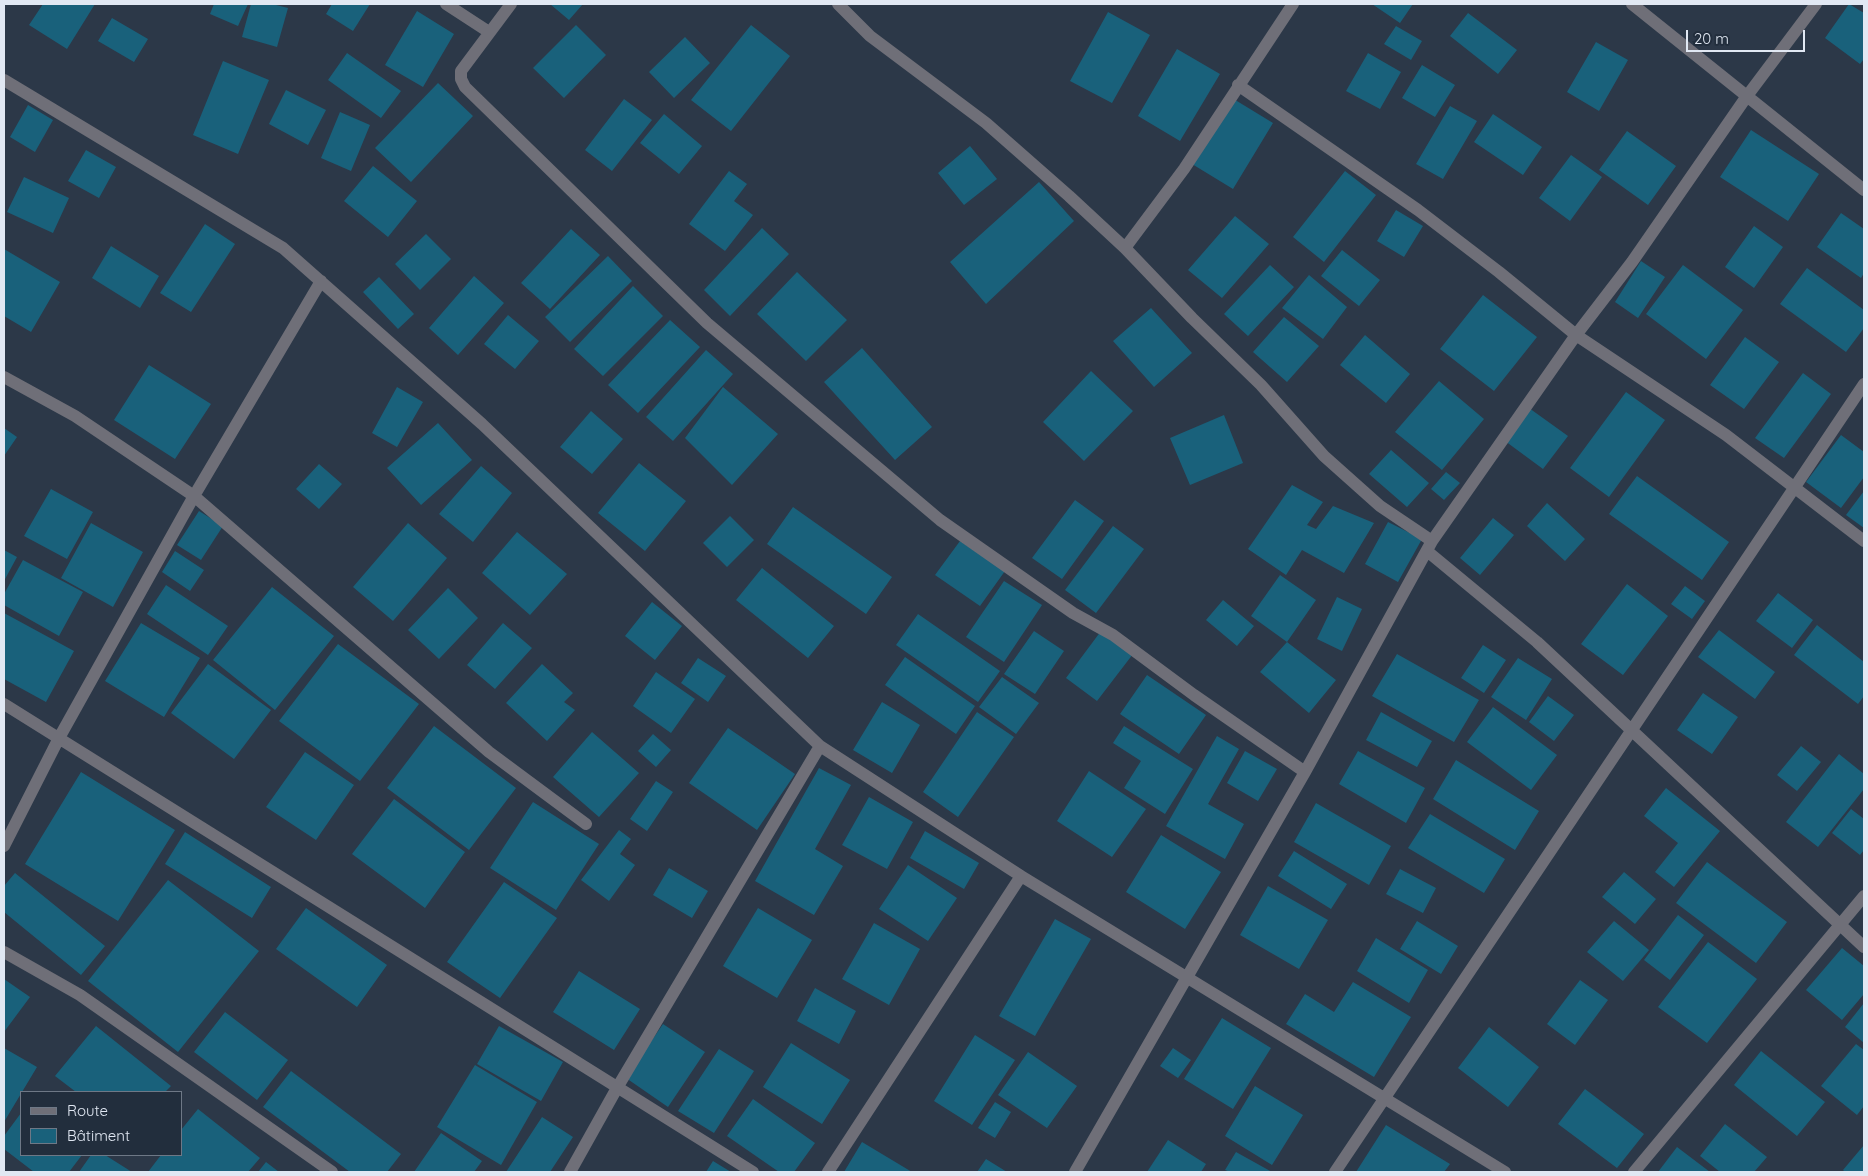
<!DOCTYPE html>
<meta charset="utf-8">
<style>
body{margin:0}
#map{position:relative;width:1868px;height:1176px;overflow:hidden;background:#2c3848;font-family:Quicksand,sans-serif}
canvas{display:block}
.frame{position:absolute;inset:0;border:5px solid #e1e8f3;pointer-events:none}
.legend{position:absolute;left:20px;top:1091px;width:162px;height:65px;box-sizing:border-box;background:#222e3d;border:1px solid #6e7886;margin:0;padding:6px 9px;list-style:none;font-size:15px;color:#e1e8f3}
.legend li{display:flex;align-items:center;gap:10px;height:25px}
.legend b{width:25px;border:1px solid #6e7886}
.scale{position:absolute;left:1686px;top:30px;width:119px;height:22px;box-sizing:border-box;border:2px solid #e1e8f3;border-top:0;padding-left:6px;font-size:15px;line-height:18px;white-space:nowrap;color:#e1e8f3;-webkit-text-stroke:4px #222e3d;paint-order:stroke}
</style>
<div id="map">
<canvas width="1868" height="1176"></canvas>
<div class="frame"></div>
<ul class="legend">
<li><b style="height:6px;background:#6f6f78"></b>Route</li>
<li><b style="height:14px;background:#19617b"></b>Bâtiment</li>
</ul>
<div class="scale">20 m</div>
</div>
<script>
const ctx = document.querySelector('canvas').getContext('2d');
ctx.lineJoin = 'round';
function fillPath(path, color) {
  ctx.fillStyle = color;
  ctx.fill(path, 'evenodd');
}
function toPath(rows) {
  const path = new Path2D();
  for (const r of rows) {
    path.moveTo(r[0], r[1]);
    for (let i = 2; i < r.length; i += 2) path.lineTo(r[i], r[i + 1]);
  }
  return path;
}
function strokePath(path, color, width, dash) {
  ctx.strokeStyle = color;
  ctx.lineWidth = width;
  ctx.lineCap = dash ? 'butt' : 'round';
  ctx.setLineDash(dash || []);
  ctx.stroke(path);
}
fillPath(toPath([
 [43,4,95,4,67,49,29,25],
 [214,4,248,4,238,26,210,14],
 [251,4,272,4,288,8,277,47,242,37],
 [332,4,370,4,353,31,326,14],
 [550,4,583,4,569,20],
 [1372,4,1413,4,1400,23],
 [1849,4,1864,13,1864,59,1860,64,1825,38],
 [417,11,454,34,423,87,385,65],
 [1108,12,1150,35,1112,103,1070,81],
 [1468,13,1517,50,1498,74,1450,36],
 [112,18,148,39,134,62,98,41],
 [576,25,606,55,564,98,533,68],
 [751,25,790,56,731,131,691,100],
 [1396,26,1422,41,1411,60,1384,44],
 [685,37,710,63,674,98,649,72],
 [1596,42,1628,60,1599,111,1567,92],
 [1177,49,1220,74,1180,141,1138,116],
 [347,53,401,91,381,118,328,80],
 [1368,53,1401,72,1380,109,1346,91],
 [223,61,269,80,238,154,193,135],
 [1422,65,1455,85,1435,117,1402,98],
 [438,83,473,116,411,182,375,148],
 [286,90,326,110,308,145,269,124],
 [1232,98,1273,123,1233,189,1192,164],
 [624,99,652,120,612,171,585,150],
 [28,105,53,120,35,152,10,137],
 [1450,106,1477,121,1443,179,1416,164],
 [340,112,370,125,351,171,321,158],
 [664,114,702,146,679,174,640,143],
 [1493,114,1542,147,1523,175,1474,142],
 [1751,130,1819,174,1788,221,1720,177],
 [1627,131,1676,166,1648,205,1599,170],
 [970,146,997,179,964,205,938,173],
 [86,150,116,167,99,198,68,181],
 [1571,155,1602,177,1570,221,1539,198],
 [373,166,417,201,388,237,344,201],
 [729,171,747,184,734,201,753,215,725,251,689,224],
 [1345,171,1376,195,1324,262,1293,237],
 [24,177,69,198,53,233,7,212],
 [1039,182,1074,221,986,304,950,262],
 [1396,210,1423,226,1404,257,1377,241],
 [1841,213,1864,229,1864,273,1861,278,1817,247],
 [1235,216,1269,244,1222,298,1188,270],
 [205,224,235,244,191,312,160,293],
 [1754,226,1783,247,1754,288,1725,267],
 [762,228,789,254,730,316,704,290],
 [571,229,600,255,550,309,521,283],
 [426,234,451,259,420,290,395,264],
 [111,246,159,276,140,308,92,278],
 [4,249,60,282,31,332,4,316],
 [1342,250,1380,280,1359,306,1321,276],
 [608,256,632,281,570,342,545,317],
 [1641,261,1665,277,1638,318,1615,302],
 [1270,265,1294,287,1248,336,1224,314],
 [1683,265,1743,310,1706,359,1646,314],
 [1807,268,1864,310,1864,328,1846,352,1780,304],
 [797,272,847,320,806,361,757,314],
 [1309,275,1347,307,1323,339,1282,308],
 [474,276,504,303,458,355,429,328],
 [379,277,414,314,398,329,363,292],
 [633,286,663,316,603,376,574,349],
 [1483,295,1537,337,1494,391,1440,349],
 [1151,308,1192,353,1154,387,1113,341],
 [508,315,539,341,515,369,484,344],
 [1284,317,1319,346,1287,382,1253,352],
 [670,320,700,347,638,413,608,385],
 [1365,335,1410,374,1386,403,1340,365],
 [1745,337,1779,362,1744,409,1710,385],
 [862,348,932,427,895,460,824,382],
 [706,350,733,374,673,441,646,417],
 [149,365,211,404,175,459,114,420],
 [1091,371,1133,411,1084,461,1043,422],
 [1803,373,1831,394,1784,458,1755,438],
 [1439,381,1484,419,1442,470,1395,432],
 [397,387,423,402,397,447,372,433],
 [723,387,778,434,732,485,685,438],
 [1626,392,1665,420,1609,497,1570,468],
 [1529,408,1568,436,1543,469,1505,441],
 [591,411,623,439,592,474,560,447],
 [1224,415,1243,463,1190,485,1170,438],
 [438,423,472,460,421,505,387,468],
 [4,428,17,437,4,456],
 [1841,435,1864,452,1864,477,1841,508,1806,482],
 [1391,450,1429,483,1407,507,1369,474],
 [639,463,686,501,645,551,598,513],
 [319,464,342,484,319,509,296,489],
 [481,466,512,493,473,542,439,514],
 [1446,472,1460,483,1444,500,1431,489],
 [1637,476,1729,542,1702,580,1609,514],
 [1292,485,1323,502,1307,525,1316,529,1333,506,1374,523,1344,573,1302,550,1286,575,1248,549],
 [51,489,93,512,67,559,24,536],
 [1864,491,1864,528,1846,515],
 [1075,500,1104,521,1062,579,1032,558],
 [1547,503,1585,539,1565,561,1527,526],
 [793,507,892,577,866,614,767,544],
 [199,511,223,526,201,560,177,545],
 [730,516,754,540,727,567,703,543],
 [1493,518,1514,535,1480,575,1460,558],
 [1388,522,1422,539,1398,582,1365,564],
 [91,523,143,552,113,607,61,578],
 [408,523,447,558,393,621,353,587],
 [1113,526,1144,549,1096,613,1065,590],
 [517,532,567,574,530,615,482,573],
 [960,541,1005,571,980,606,935,575],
 [4,550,17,557,4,581],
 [175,551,204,570,190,591,162,572],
 [23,560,83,592,59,636,4,605,4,594],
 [762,568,834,626,808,658,736,600],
 [1280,575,1316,600,1287,642,1251,616],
 [1004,581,1042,605,1004,662,966,637],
 [1627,584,1668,616,1623,675,1581,644],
 [166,585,228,626,208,655,147,614],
 [1685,586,1705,601,1692,619,1671,604],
 [272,587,334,636,275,710,213,660],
 [448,588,478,618,439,659,408,630],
 [1778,593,1813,620,1792,648,1756,621],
 [1337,597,1362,609,1342,651,1317,639],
 [1223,600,1254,626,1237,646,1206,620],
 [652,602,682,626,655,660,625,636],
 [4,613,74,651,46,702,4,679],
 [918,614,1000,671,978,702,896,645],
 [141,623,200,658,164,717,105,681],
 [503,623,532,648,495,689,467,665],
 [1817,625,1864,662,1864,696,1858,704,1794,655],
 [1719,630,1775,672,1755,699,1698,657],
 [1034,631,1064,651,1035,694,1004,674],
 [1101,631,1133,654,1097,701,1066,678],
 [1287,642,1336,680,1309,713,1260,672],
 [338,644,419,704,360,781,279,721],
 [1483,645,1506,660,1484,693,1461,678],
 [1397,654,1479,700,1454,742,1372,696],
 [905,657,975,706,956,734,885,685],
 [698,658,726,676,708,702,681,683],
 [1518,658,1552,679,1526,720,1491,697],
 [208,664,271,710,234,759,171,713],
 [542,664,573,693,564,702,575,710,547,741,506,703],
 [656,672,695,699,671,733,633,706],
 [1147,675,1206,715,1179,754,1120,714],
 [1002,677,1039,703,1016,734,979,707],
 [1703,693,1738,717,1712,754,1677,730],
 [1548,696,1574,715,1554,741,1529,722],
 [882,702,920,725,892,773,853,750],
 [1493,707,1557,755,1531,790,1467,742],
 [977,712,1014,737,958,817,923,792],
 [1381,712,1432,741,1417,767,1366,740],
 [434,726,516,788,469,850,387,788],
 [1124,726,1193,769,1165,814,1124,788,1141,761,1113,743],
 [728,728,795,774,757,830,689,783],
 [592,732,639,773,599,817,553,777],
 [653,734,671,750,656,767,638,751],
 [1217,736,1239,749,1208,804,1244,824,1225,859,1166,826],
 [1801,746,1821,762,1797,791,1777,775],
 [1245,751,1277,769,1258,801,1227,783],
 [1358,751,1425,788,1406,823,1339,784],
 [305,752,354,785,316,840,266,807],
 [1839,754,1864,774,1864,789,1818,847,1786,822],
 [1456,760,1539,811,1515,850,1433,799],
 [819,768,851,785,815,849,843,866,814,915,755,881],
 [1089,771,1146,809,1112,857,1057,821],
 [81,772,175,830,118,921,25,864],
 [656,781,673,792,647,831,630,819],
 [1666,788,1720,831,1674,887,1655,872,1678,843,1644,816],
 [869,797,913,822,887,869,842,845],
 [394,799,465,852,425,908,352,854],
 [533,802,599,844,556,910,490,868],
 [1316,803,1391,846,1369,885,1294,842],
 [1851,809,1864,819,1864,850,1860,855,1832,833],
 [1430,814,1505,859,1484,893,1408,848],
 [619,830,631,839,620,854,635,865,609,901,581,880],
 [925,831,979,863,964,889,910,858],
 [185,832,271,887,252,918,165,864],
 [1161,835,1221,872,1185,929,1126,892],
 [1294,851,1347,884,1331,909,1278,876],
 [1707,862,1787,922,1756,963,1676,903],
 [908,865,957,898,928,941,879,909],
 [669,868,708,891,692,918,653,895],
 [1400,869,1436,888,1423,913,1386,894],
 [1624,872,1656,899,1635,924,1602,897],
 [15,873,105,946,81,975,4,912,4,886],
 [168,880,259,951,178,1052,88,981],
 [504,882,557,918,500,998,447,962],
 [1268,886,1328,920,1299,969,1240,935],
 [306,908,387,965,357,1007,276,949],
 [758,908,812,940,777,998,723,966],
 [1678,915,1704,935,1670,980,1644,960],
 [1055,919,1091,939,1035,1036,999,1016],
 [1417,921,1458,946,1441,974,1400,949],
 [1614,921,1649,950,1623,981,1587,952],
 [874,923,920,949,889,1005,842,979],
 [1376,938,1428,970,1409,1003,1357,971],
 [1708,942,1757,979,1707,1043,1658,1007],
 [1842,948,1864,966,1864,994,1842,1020,1806,990],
 [579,971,640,1009,614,1050,553,1012],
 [4,979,30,997,4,1032],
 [1580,980,1608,1000,1575,1045,1547,1024],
 [1353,982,1411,1017,1374,1077,1286,1024,1305,994,1334,1012],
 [815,988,856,1011,839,1044,797,1021],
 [1864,1003,1864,1043,1845,1027],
 [225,1012,288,1060,257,1100,194,1052],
 [1222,1018,1271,1048,1233,1109,1184,1079],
 [663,1024,705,1052,668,1107,626,1078],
 [96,1026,171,1086,165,1092,76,1092,55,1076],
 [499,1026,563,1062,541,1101,477,1064],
 [1489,1027,1539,1067,1508,1107,1458,1068],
 [975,1035,1015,1060,972,1125,934,1101],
 [791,1043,850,1080,822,1124,763,1087],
 [1856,1044,1864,1050,1864,1106,1857,1115,1821,1086],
 [4,1048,37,1067,4,1122],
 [1173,1048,1191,1060,1178,1078,1160,1066],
 [719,1049,754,1071,714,1133,678,1111],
 [1761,1051,1825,1102,1797,1136,1734,1085],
 [1028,1052,1077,1086,1047,1128,998,1095],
 [475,1065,537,1102,501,1165,437,1127],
 [291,1071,401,1154,387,1172,350,1172,263,1107],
 [1255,1086,1303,1115,1272,1165,1225,1136],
 [1585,1089,1644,1134,1617,1168,1558,1124],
 [753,1099,815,1143,794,1172,779,1172,727,1136],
 [995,1102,1011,1112,995,1138,978,1128],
 [198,1109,260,1158,248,1172,148,1172,161,1155,181,1155,181,1130],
 [21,1113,21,1155,82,1155,69,1172,34,1172,4,1149,4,1136],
 [542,1117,573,1137,550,1172,506,1172],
 [1725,1124,1767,1157,1754,1172,1720,1172,1700,1156],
 [1386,1125,1450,1164,1444,1172,1356,1172],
 [441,1133,482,1161,474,1172,414,1172],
 [1168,1140,1206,1164,1201,1172,1147,1172],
 [862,1142,912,1172,844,1172],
 [1864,1145,1864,1172,1845,1172,1843,1170],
 [1677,1147,1710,1172,1658,1172],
 [1236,1152,1272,1172,1230,1172,1225,1170],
 [91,1155,105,1155,132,1172,79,1172],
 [986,1159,1007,1172,977,1172],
 [713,1161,731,1172,706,1172],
 [266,1162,279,1172,258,1172]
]), '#19617b');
strokePath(toPath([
 [446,4,489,32],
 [511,4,461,71,461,79,465,87,707,323,940,520,1073,613,1113,635,1194,695,1305,772],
 [838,4,870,36,986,123,1069,196,1125,248,1192,318,1261,385,1324,456,1380,506,1432,541],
 [1632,4,1864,190],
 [4,80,283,248,482,424,820,746,1021,876,1505,1172],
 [1238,85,1418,210,1499,272,1576,335,1726,435,1864,541],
 [1125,248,1184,169,1293,4],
 [4,377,75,416,194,496,489,752,586,824],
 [1427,551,1537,642,1864,947],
 [4,704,753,1172],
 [4,846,59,738,194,496,321,281],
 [4,952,80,995,332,1172],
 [570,1172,617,1088,820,746],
 [828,1172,1021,876],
 [1075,1172,1305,772,1432,541,1576,335,1632,262,1747,96,1816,4],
 [1335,1172,1864,384],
 [1634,1172,1864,896]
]), '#6f6f78', 12);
</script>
